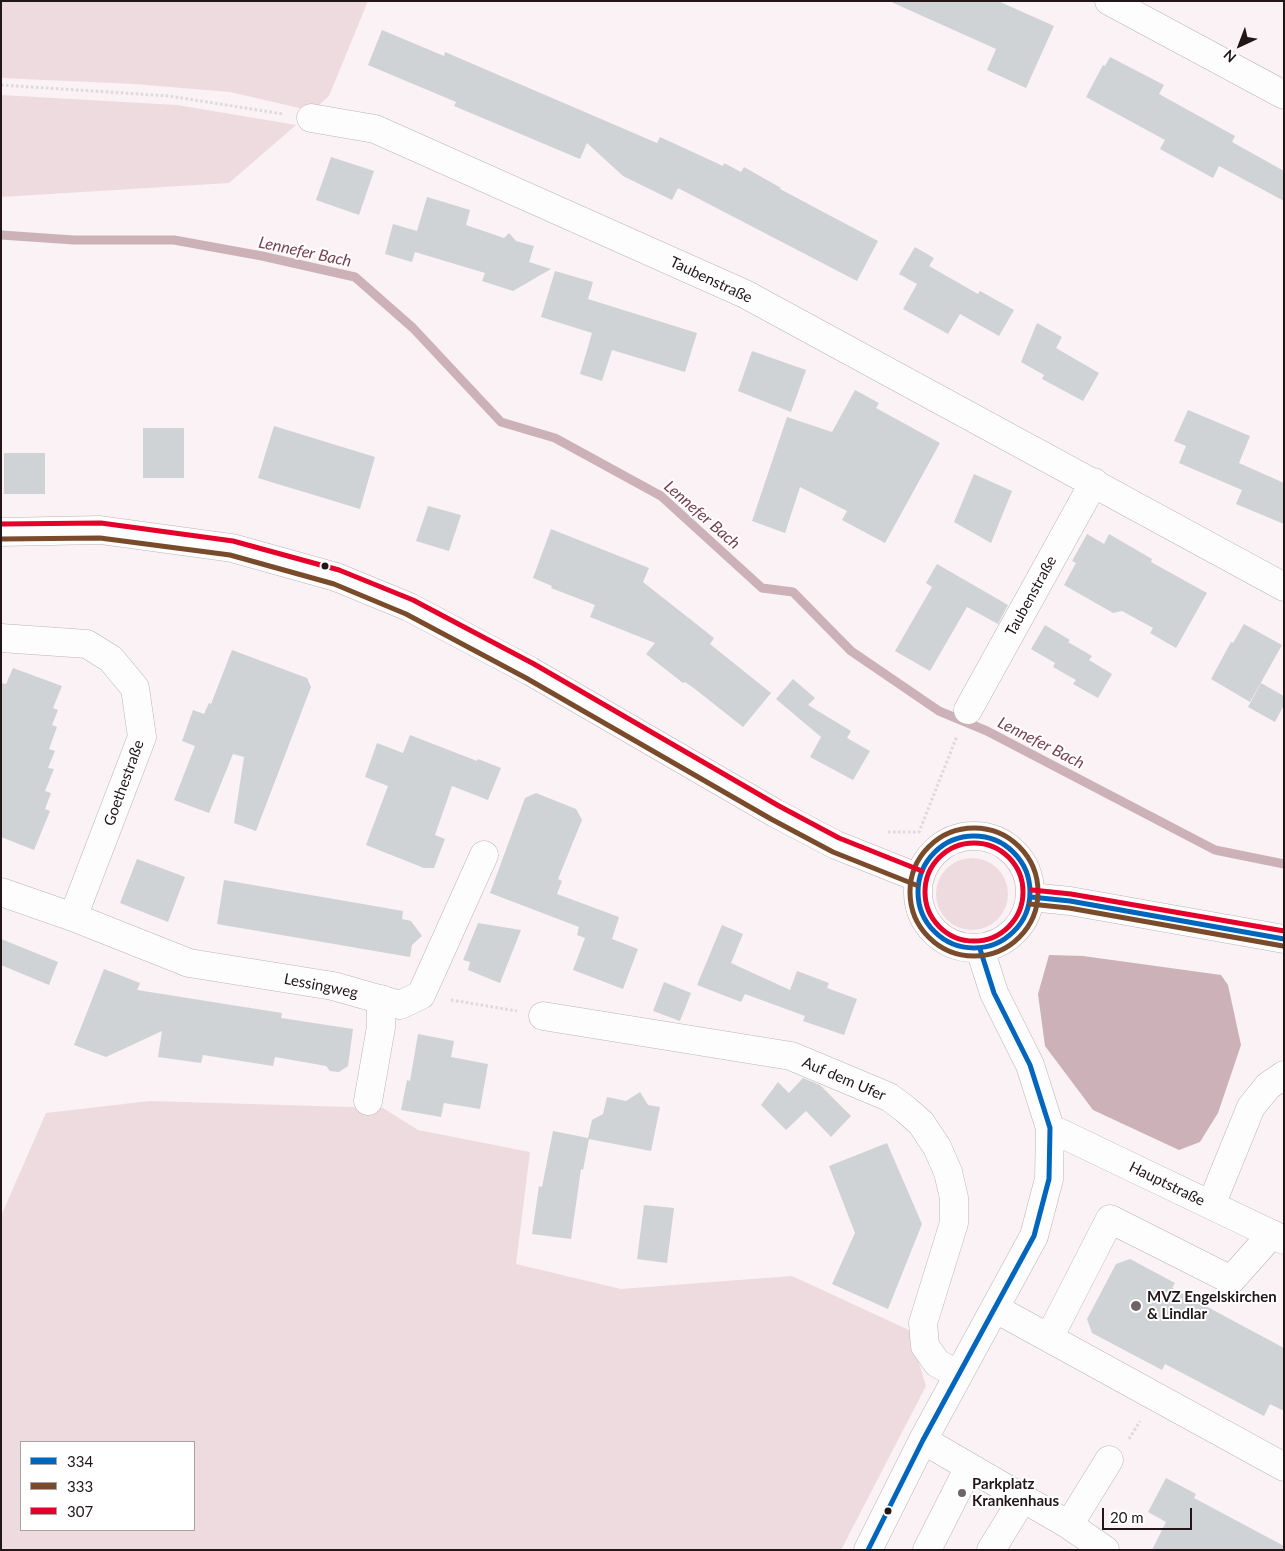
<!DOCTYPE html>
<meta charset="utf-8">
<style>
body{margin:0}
#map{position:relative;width:1285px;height:1551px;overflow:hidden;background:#faf2f4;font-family:Lato,sans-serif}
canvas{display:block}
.frame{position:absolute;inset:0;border:2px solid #231619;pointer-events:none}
.legend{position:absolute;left:20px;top:1441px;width:175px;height:90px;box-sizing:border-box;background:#fff;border:1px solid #a7a2a3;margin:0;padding:6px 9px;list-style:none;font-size:15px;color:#231619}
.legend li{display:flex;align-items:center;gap:10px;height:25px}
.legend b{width:25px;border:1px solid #a7a2a3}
.north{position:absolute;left:1215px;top:20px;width:50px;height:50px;-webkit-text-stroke:4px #fff;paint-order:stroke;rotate:223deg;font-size:14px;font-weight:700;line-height:20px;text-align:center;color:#231619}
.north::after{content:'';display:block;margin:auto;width:18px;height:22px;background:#231619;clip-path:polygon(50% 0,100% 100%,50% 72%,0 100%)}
.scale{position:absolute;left:1102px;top:1508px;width:90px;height:22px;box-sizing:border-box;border:2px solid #231619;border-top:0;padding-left:6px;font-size:15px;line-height:18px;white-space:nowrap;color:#231619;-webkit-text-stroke:4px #fff;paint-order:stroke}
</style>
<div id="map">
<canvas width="1285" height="1551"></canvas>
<div class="frame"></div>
<ul class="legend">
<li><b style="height:6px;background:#0065bd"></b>334</li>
<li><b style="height:6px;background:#7a4b2a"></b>333</li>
<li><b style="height:6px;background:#e4002b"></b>307</li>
</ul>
<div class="north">N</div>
<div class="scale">20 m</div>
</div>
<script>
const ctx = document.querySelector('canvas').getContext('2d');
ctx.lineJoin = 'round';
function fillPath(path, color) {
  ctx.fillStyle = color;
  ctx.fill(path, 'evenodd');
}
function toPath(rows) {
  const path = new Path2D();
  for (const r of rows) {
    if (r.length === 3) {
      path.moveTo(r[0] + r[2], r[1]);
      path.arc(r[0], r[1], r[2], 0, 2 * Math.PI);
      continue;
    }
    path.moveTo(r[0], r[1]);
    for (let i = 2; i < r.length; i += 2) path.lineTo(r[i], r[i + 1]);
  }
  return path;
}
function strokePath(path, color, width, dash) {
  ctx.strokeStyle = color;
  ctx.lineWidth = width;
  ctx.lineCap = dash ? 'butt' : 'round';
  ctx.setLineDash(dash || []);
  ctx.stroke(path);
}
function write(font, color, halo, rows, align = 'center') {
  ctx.font = font + ' Lato,sans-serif';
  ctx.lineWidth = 4;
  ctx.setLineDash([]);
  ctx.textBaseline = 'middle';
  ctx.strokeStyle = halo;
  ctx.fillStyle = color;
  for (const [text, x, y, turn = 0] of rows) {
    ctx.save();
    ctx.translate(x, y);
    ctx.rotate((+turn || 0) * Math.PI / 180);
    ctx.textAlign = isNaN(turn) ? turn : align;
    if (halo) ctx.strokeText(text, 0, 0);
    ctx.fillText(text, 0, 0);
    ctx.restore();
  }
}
fillPath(toPath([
 [1,1,368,1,329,96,312,111,230,92,134,84,1,78],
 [1,95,177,105,296,125,229,183,1,197],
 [972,894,36],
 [150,1101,383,1108,418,1130,530,1152,516,1264,621,1289,792,1276,909,1330,926,1386,841,1550,1,1550,1,1216,46,1113],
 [21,1442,194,1442,194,1530,21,1530]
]), '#eedbe0');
fillPath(toPath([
 [1049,955,1083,956,1221,975,1228,985,1241,1045,1218,1113,1200,1142,1179,1150,1093,1110,1045,1046,1038,994]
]), '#ccb1b8');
strokePath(toPath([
 [1,235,74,240,174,240,262,256,355,277,413,328,501,422,555,438,661,496,762,588,793,592,851,651,939,711,987,731,1215,850,1284,864]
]), '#ccb1b8', 9);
fillPath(toPath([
 [889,1,998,1,1054,26,1026,88,987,70,996,49],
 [382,30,444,56,445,52,657,143,660,137,723,166,724,163,741,172,744,167,781,188,780,189,878,241,857,281,678,188,672,200,623,176,587,143,580,159,454,106,456,102,368,65],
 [1110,57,1164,85,1159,94,1235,136,1232,142,1284,171,1284,201,1219,166,1213,178,1160,149,1165,140,1086,97,1103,65,1105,66],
 [331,157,374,171,359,215,316,200],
 [427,197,470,210,466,225,504,238,509,233,516,241,534,246,529,262,551,269,513,291,482,281,485,273,415,252,412,262,385,254,393,224,417,231],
 [915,247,934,258,929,266,978,294,980,291,1014,310,999,336,960,314,948,334,903,309,917,284,899,274],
 [555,271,593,282,588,299,697,333,685,372,612,350,602,381,580,374,592,333,541,317],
 [1037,323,1062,337,1056,348,1099,373,1083,401,1042,379,1044,375,1021,362],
 [752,351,806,370,791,412,738,391],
 [855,390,879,403,876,408,940,443,885,543,842,520,847,511,800,487,785,533,752,521,787,417,832,432],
 [1188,410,1250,436,1239,463,1284,483,1284,524,1236,504,1242,490,1179,463,1186,446,1174,441],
 [274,426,375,457,360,509,258,478],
 [143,428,184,428,184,478,143,478],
 [4,453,45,453,45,494,4,494],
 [974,474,1012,491,991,543,954,522],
 [428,506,461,515,449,551,416,541],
 [551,529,649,568,643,582,714,638,710,644,771,693,743,727,695,689,685,682,683,683,646,654,655,643,590,617,595,605,551,588,552,586,533,578],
 [1087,534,1104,544,1109,534,1152,559,1151,562,1207,593,1176,648,1150,633,1153,628,1122,611,1113,613,1064,585,1076,563,1072,561],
 [937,564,1008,605,998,624,967,607,930,671,895,651,932,587,926,583],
 [1244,624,1282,645,1250,702,1211,679,1231,642,1233,643],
 [1045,625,1070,640,1068,642,1092,656,1089,660,1112,674,1098,698,1073,684,1076,680,1053,667,1055,663,1031,649],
 [232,650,307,678,311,687,256,831,234,823,244,757,233,754,209,813,174,800,195,746,182,741,193,710,204,714,209,703,211,704],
 [13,668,62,686,53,708,58,710,52,725,57,727,49,749,55,751,48,768,54,769,45,791,51,793,45,809,50,811,34,850,1,837,1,683,6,684],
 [793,679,815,698,808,705,851,731,847,738,870,751,853,780,810,757,821,737,776,699],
 [1261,683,1284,696,1284,705,1275,722,1248,707],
 [410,735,477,761,478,759,501,768,488,800,452,786,435,835,445,839,434,868,424,868,366,845,388,786,365,777,377,743,403,753],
 [536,793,576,809,582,820,558,879,562,881,557,894,619,917,612,939,638,949,623,989,573,970,585,938,577,935,579,927,490,893,525,798],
 [137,859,185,877,168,922,120,903],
 [224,880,403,911,402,919,411,921,422,936,412,945,410,957,217,924],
 [478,923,521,930,500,983,468,970,470,962,463,960],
 [722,925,743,934,731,963,790,990,797,971,829,983,827,988,857,999,844,1035,803,1021,805,1016,745,994,741,1002,697,985],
 [1,939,58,962,49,985,1,965],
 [104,969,140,983,137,990,282,1013,281,1018,353,1029,348,1066,339,1072,330,1071,326,1066,275,1057,273,1066,203,1055,201,1063,158,1057,162,1031,106,1057,74,1045],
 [664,982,691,993,680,1021,653,1011],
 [418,1034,454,1041,451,1057,488,1064,480,1109,444,1103,441,1117,401,1110,407,1080,410,1081],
 [803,1078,820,1085,851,1116,831,1137,806,1111,786,1130,761,1105,778,1082,789,1093],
 [640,1092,648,1105,660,1107,651,1151,589,1139,583,1170,581,1169,571,1239,532,1234,539,1186,542,1187,553,1131,588,1138,592,1120,603,1114,607,1097,626,1101],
 [887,1143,922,1224,888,1309,832,1284,855,1233,829,1166],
 [644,1205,674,1208,667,1263,637,1259],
 [1130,1259,1175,1283,1172,1288,1284,1348,1284,1411,1270,1404,1264,1416,1165,1364,1162,1370,1092,1333,1087,1319,1116,1264],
 [1166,1478,1196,1494,1194,1498,1284,1546,1284,1550,1152,1550,1166,1522,1148,1512]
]), '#cfd3d6');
const minor = toPath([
 [1109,1,1284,95],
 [311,118,375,129,745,294,1284,587],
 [1,638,87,644,111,659,135,688,142,737,73,917,1,892],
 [968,710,1094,482],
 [73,917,189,963,333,986,400,1005,421,995,484,855],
 [543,1016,791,1056,889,1097,905,1109,921,1123,937,1147,948,1172,954,1198,954,1223,923,1323,925,1346,937,1363,958,1375],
 [368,1101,381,1027,381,999],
 [1050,1128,1284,1240],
 [1211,1205,1251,1107,1268,1086,1284,1075],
 [996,1309,1049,1338,1110,1219,1231,1280,1272,1234],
 [1049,1338,1284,1467],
 [923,1440,1069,1525,1105,1550],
 [1069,1525,1109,1460],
 [868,1550,923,1440,1034,1236,1049,1179,1050,1128,1030,1065,994,993,980,949],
 [927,1550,969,1467],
 [991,1550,1023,1498]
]);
const major = toPath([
 [1,532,100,530,232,548,336,577,409,607,530,671,775,813,836,845,919,878],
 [974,892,56],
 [1031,897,1070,901,1284,939]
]);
strokePath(minor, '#bdb3b5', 29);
strokePath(major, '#bdb3b5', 29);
strokePath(toPath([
 [1,85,169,96,283,114],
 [888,832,919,832,957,736],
 [451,1000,517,1011],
 [1129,1439,1140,1421]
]), '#dcdada', 3, [2.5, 2.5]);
strokePath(minor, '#fefdfd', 28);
strokePath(major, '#fefdfd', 28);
strokePath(toPath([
 [974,892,56],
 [1031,897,1070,901,1284,939],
 [868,1550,923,1440,1034,1236,1049,1179,1050,1128,1030,1065,994,993,980,949]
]), '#0065bd', 5);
strokePath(toPath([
 [1,539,100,538,230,555,334,584,406,614,526,678,771,819,833,852,916,885],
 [974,892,64],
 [1030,904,1069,908,1283,946]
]), '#7a4b2a', 5);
strokePath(toPath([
 [1,524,101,523,233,541,339,570,413,600,534,664,779,806,839,838,922,871],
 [974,892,49],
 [1032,890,1071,894,1284,931]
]), '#e4002b', 5);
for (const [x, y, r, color] of [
 [325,566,4.5,"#231619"],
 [1136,1306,6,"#6e6366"],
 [962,1493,5,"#6e6366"],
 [888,1511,4.5,"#231619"]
]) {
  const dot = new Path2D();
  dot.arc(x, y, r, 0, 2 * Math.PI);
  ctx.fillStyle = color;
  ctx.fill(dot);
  strokePath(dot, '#fff', 2);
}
write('15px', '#231619', '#fff', [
 ["Taubenstraße",711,280,25],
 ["Taubenstraße",1031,596,-61],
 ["Goethestraße",124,783,-70],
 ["Lessingweg",321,986,11],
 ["Auf dem Ufer",844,1079,23],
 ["Hauptstraße",1167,1184,26]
]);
write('bold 15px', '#231619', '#fff', [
 ["MVZ Engelskirchen",1147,1297],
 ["& Lindlar",1147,1314],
 ["Parkplatz",972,1484],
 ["Krankenhaus",972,1501]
], 'left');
write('italic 16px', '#764150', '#fff', [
 ["Lennefer Bach",305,252,12],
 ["Lennefer Bach",702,515,41],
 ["Lennefer Bach",1041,743,27]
]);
</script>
